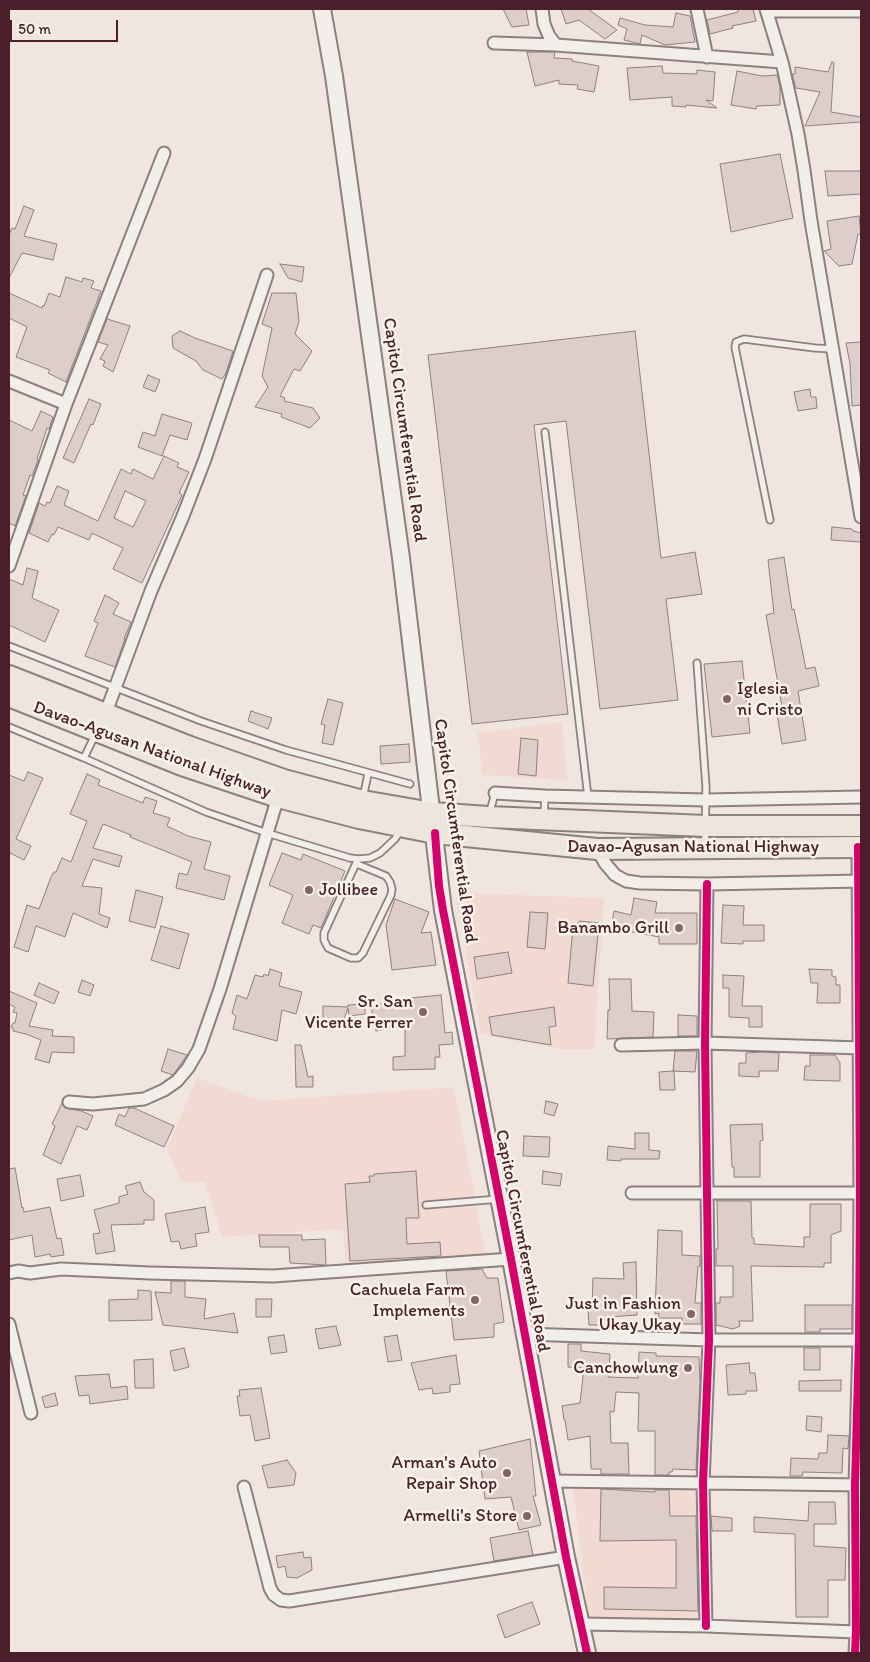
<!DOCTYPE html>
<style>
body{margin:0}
#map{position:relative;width:870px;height:1662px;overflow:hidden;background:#f1e5df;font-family:Itim,sans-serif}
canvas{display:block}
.frame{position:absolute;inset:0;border:10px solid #4a1f2b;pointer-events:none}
.scale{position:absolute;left:10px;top:20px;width:108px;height:22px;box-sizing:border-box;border:2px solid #4a1f2b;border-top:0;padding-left:6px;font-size:15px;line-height:18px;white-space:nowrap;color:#4a1f2b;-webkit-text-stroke:4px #f7f3e8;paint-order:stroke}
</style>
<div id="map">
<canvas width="870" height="1662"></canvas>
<div class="frame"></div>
<div class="scale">50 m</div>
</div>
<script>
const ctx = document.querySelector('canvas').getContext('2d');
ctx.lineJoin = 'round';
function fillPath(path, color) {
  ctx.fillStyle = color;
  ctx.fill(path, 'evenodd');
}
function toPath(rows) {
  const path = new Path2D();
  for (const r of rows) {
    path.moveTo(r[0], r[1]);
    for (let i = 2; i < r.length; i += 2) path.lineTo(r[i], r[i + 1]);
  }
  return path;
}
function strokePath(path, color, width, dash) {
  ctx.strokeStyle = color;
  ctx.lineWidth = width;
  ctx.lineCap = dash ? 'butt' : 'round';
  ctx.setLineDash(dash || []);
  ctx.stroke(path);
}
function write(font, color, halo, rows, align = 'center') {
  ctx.font = font + ' Itim,sans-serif';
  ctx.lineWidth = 5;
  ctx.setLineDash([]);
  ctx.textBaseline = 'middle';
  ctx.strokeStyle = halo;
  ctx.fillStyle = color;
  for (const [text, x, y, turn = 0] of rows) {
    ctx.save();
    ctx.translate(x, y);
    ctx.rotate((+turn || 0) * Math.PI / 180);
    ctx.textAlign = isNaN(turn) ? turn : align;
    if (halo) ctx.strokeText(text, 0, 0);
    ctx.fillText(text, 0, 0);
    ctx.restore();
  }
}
fillPath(toPath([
 [562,722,567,780,482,775,478,733],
 [455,893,604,898,594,1049,561,1049,481,1034],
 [197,1078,261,1101,454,1087,486,1257,346,1265,343,1229,222,1237,205,1182,181,1182,167,1149],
 [573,1486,698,1490,701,1621,589,1622]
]), '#f2dad2');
const building = toPath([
 [503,9,526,9,529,25,512,27,503,9],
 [561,9,588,9,617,30,605,39,579,20,566,24,561,9],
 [738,9,753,9,756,21,732,26,733,28,710,34,707,20,738,12,738,9],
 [676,13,690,16,695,42,665,45,642,35,640,44,624,40,627,29,618,25,620,18,645,25,673,27,676,13],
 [527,52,555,52,554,58,572,59,572,61,599,66,594,92,577,89,578,85,559,84,559,80,535,86,527,52],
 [832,62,834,63,831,112,861,117,861,122,805,126,820,92,796,88,792,74,795,74,795,67,828,72,832,62],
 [662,66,663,73,697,74,697,70,715,72,713,101,706,100,717,108,686,105,686,107,672,106,672,97,630,100,627,68,662,66],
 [737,71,762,76,777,75,780,86,780,105,757,106,756,109,731,105,737,71],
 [780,154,793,218,731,232,720,164,780,154],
 [825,171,861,171,861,194,828,196,825,171],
 [24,206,34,210,24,236,57,244,53,260,22,253,9,278,9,235,12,228,15,229,24,206],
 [859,216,861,234,858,234,852,264,839,266,824,251,831,249,827,221,859,216],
 [280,264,304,267,302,282,288,278,280,264],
 [66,277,82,282,83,278,94,281,91,288,101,291,66,382,48,373,50,370,16,357,27,327,9,318,9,293,42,308,43,305,44,306,49,293,60,297,66,277],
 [272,293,296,293,299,321,295,334,312,351,300,371,294,369,280,396,285,398,284,401,313,408,320,418,310,428,281,417,282,414,255,407,268,387,262,376,272,328,262,324,272,293],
 [107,319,130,326,113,372,103,366,105,361,100,359,108,345,98,342,107,319],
 [180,331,195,338,233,351,226,373,222,379,203,370,196,361,173,348,172,336,180,331],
 [635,331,661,558,695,552,702,594,666,599,678,700,600,709,566,421,534,425,568,714,472,724,428,355,635,331],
 [861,342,861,405,852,406,850,364,846,343,861,342],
 [148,375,160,380,155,392,143,387,148,375],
 [810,389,811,397,816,397,817,408,798,411,794,392,810,389],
 [89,399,101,404,93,425,91,424,74,463,63,458,89,399],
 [41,411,53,417,49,429,47,428,37,459,38,460,32,476,30,475,23,495,26,496,15,526,9,523,9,420,32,431,41,411],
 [162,414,192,423,187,440,170,435,162,456,138,447,143,432,155,436,162,414],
 [164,456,179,463,177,467,189,472,179,493,182,495,142,583,113,569,123,548,92,533,89,540,58,527,54,535,52,534,48,542,29,533,39,503,45,506,47,502,50,503,57,486,69,491,64,505,98,521,121,469,131,474,133,469,153,479,164,456],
 [125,491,146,501,133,527,114,518,125,491],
 [832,527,852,529,853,531,861,533,861,542,831,540,832,527],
 [784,557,792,610,794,609,806,669,815,667,819,686,798,691,806,740,782,744,777,714,783,713,766,615,774,613,768,560,784,557],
 [27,568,38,571,32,598,59,610,45,642,9,625,9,579,23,585,27,568],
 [105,595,119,603,113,614,131,622,124,639,125,639,115,667,85,656,98,623,94,621,105,595],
 [742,661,750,733,712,737,704,664,742,661],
 [328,699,343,703,333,745,322,743,325,725,321,724,328,699],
 [251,711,272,718,268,729,248,721,251,711],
 [521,738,538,740,536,776,518,774,521,738],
 [409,744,410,762,381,764,380,746,409,744],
 [28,772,43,778,16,839,31,846,24,860,10,853,9,855,9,775,24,781,28,772],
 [87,774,100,780,98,785,143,803,145,797,157,801,153,813,170,818,167,826,188,836,211,842,204,869,230,876,224,900,176,888,179,873,187,875,192,862,130,837,131,835,103,824,93,848,122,856,119,867,93,859,82,886,102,888,99,914,110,918,107,928,73,913,65,937,36,926,28,952,14,947,27,905,39,909,51,877,54,872,56,872,62,858,71,862,87,821,70,814,87,774],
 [282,853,301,860,303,854,345,871,321,928,313,925,309,934,282,923,293,895,269,885,282,853],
 [136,890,163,897,155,928,129,921,136,890],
 [634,898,657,902,655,913,697,913,697,944,659,944,659,937,611,928,614,911,631,915,634,898],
 [395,899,429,912,421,933,431,932,436,965,392,970,386,925,395,899],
 [723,905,744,906,743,925,764,925,764,941,743,941,743,944,721,943,723,905],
 [530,912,548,913,545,949,527,947,530,912],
 [580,921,599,923,593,986,568,983,573,927,580,921],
 [161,926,189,934,179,969,151,960,161,926],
 [508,952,512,973,477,979,474,957,508,952],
 [270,969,282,973,279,986,302,992,296,1014,282,1010,277,1041,233,1029,236,1016,232,1013,237,995,247,999,255,975,263,977,264,974,268,976,270,969],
 [809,969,832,970,832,976,836,977,836,985,840,985,840,1003,817,1003,818,983,811,983,809,969],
 [723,975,744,976,742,1006,762,1006,762,1027,749,1027,749,1018,729,1017,729,988,723,988,723,975],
 [609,979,631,979,632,1011,654,1012,653,1037,607,1039,608,1010,610,1010,609,979],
 [82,980,94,985,90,996,78,992,82,980],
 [39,983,59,992,54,1004,34,995,39,983],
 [9,991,37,1003,29,1026,53,1030,52,1036,74,1037,74,1053,52,1052,49,1063,35,1059,41,1040,26,1034,13,1031,13,1028,11,1027,13,1023,15,1023,17,1013,13,1012,15,1007,9,1004,9,991],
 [441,995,445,1033,452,1032,453,1044,439,1045,440,1057,435,1057,435,1069,393,1070,393,1057,405,1056,405,1025,376,1031,371,1006,401,999,441,995],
 [365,1004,365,1014,349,1016,348,1008,341,1027,323,1027,323,1006,348,1007,348,1005,365,1004],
 [554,1007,556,1026,549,1027,551,1045,492,1035,489,1017,554,1007],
 [678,1015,697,1016,697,1036,678,1036,678,1015],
 [295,1045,301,1045,308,1077,313,1076,313,1087,296,1087,295,1045],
 [168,1049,187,1055,173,1075,161,1071,168,1049],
 [675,1051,697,1051,695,1072,673,1071,675,1051],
 [763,1052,779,1053,778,1071,759,1071,759,1077,739,1076,739,1063,746,1063,746,1053,763,1052],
 [810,1055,835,1055,840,1063,840,1081,804,1080,805,1066,810,1066,810,1055],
 [674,1071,675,1090,660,1090,659,1072,674,1071],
 [546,1101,558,1104,554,1116,544,1113,546,1101],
 [62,1103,65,1108,81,1111,93,1116,87,1130,77,1126,61,1164,43,1155,55,1126,52,1124,62,1103],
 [129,1108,134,1108,174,1126,164,1147,115,1125,119,1114,125,1117,129,1108],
 [762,1124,763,1140,760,1141,760,1177,734,1177,734,1167,732,1167,730,1125,762,1124],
 [635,1133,649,1133,649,1150,660,1151,659,1159,621,1159,621,1161,607,1160,608,1146,635,1149,635,1133],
 [524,1136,550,1137,549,1157,523,1156,524,1136],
 [15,1168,22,1208,23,1207,24,1212,50,1207,57,1239,61,1238,64,1255,51,1257,50,1254,35,1257,32,1235,9,1240,9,1169,15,1168],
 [416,1171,419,1218,406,1218,407,1244,440,1242,441,1256,350,1261,345,1184,370,1182,369,1176,374,1176,374,1174,416,1171],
 [543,1171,562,1174,560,1186,542,1184,543,1171],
 [80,1175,84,1196,61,1201,57,1179,80,1175],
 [140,1182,144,1192,154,1200,154,1220,144,1220,144,1224,111,1225,115,1251,96,1254,93,1234,100,1233,94,1210,119,1203,119,1197,128,1194,125,1186,140,1182],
 [717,1201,751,1201,752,1238,754,1238,754,1244,804,1247,804,1237,810,1237,810,1204,841,1204,841,1231,831,1235,831,1263,824,1263,824,1267,751,1266,753,1321,739,1321,740,1326,733,1329,716,1325,716,1303,720,1303,720,1297,733,1297,733,1266,716,1266,716,1249,718,1249,717,1201],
 [205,1207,209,1232,195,1234,197,1246,181,1249,179,1241,171,1242,165,1214,205,1207],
 [658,1230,682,1231,682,1255,700,1256,700,1266,698,1266,695,1303,701,1303,701,1324,682,1324,682,1318,658,1318,659,1313,655,1314,658,1230],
 [259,1235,302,1235,302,1240,325,1239,326,1265,290,1263,289,1247,260,1247,259,1235],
 [636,1262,637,1315,609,1317,609,1325,589,1325,588,1310,592,1309,593,1278,624,1279,623,1263,636,1262],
 [482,1269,487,1278,498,1278,504,1322,494,1324,494,1337,454,1340,446,1271,482,1269],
 [171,1281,185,1281,185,1297,206,1299,204,1319,234,1313,238,1333,163,1325,155,1292,171,1293,171,1281],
 [138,1290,151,1291,152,1320,109,1321,109,1300,138,1299,138,1290],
 [256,1299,272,1299,271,1317,256,1317,256,1299],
 [805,1305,852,1305,852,1329,820,1329,820,1332,805,1332,805,1305],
 [336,1326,341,1345,319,1349,315,1329,336,1326],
 [284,1335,287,1352,271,1354,268,1337,284,1335],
 [397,1335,402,1360,388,1362,384,1337,397,1335],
 [568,1344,581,1344,581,1351,610,1354,608,1377,638,1378,639,1352,656,1353,656,1356,699,1357,700,1382,696,1470,673,1469,672,1472,669,1472,669,1475,655,1475,655,1431,638,1431,639,1393,616,1392,614,1412,610,1411,611,1443,628,1443,629,1474,601,1474,601,1469,591,1469,590,1436,568,1440,565,1420,564,1420,562,1406,580,1403,584,1368,568,1367,568,1344],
 [184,1348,189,1367,174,1371,170,1351,184,1348],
 [804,1348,820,1348,820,1370,804,1370,804,1348],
 [456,1355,460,1384,450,1385,450,1392,433,1394,432,1388,419,1390,411,1363,456,1355],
 [153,1359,154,1388,135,1388,134,1360,153,1359],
 [749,1363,750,1373,755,1373,757,1391,746,1391,746,1394,728,1395,726,1365,749,1363],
 [109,1374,111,1388,127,1386,128,1399,90,1404,89,1395,79,1396,75,1376,109,1374],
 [841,1380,841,1391,799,1391,799,1381,841,1380],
 [261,1388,270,1438,255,1441,250,1415,240,1416,237,1396,240,1396,239,1390,261,1388],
 [55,1393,58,1405,45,1408,42,1397,55,1393],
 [807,1416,822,1417,821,1432,806,1430,807,1416],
 [828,1435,849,1436,848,1449,843,1448,842,1473,803,1472,802,1476,790,1476,791,1458,818,1459,819,1453,827,1453,828,1435],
 [530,1439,536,1496,533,1496,541,1525,519,1530,511,1497,485,1499,479,1451,530,1439],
 [287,1460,296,1473,294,1485,268,1488,262,1466,287,1460],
 [601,1489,655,1492,655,1490,669,1490,670,1516,696,1516,698,1611,604,1609,604,1587,676,1588,676,1540,600,1541,601,1489],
 [809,1502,835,1502,836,1524,814,1524,814,1546,846,1548,845,1580,828,1580,828,1617,796,1617,795,1534,754,1532,754,1517,808,1521,809,1502],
 [711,1516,732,1518,732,1531,712,1531,711,1516],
 [528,1531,533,1555,494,1561,490,1538,528,1531],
 [303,1552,304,1558,311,1557,312,1570,297,1578,287,1577,285,1566,278,1568,276,1556,303,1552],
 [532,1602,540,1624,505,1638,497,1615,532,1602]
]);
fillPath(building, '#dfcdc9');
strokePath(building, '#8d807f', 1);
const lane = toPath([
 [545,432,588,797],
 [770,520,735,347,736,342,744,339,815,348,833,349],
 [9,646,201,721,286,750,410,784],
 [697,663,706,787,705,845],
 [9,727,84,758,206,812,267,833,350,858,358,859,370,858,380,853,395,839,400,831],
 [84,758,95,735],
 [363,798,368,774],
 [489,815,495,793],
 [544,816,545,796],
 [357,864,386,876,390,882,392,889,391,895,363,953,358,958,351,958,328,948,324,940,324,933,358,859],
 [426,1205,499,1199]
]);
const street = toPath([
 [542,9,544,24,549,36,556,45],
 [697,9,707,57],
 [766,9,782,62,798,134,804,170,811,221,861,517],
 [767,11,861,11],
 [494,43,556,45,782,62],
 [9,381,66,404],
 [9,566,66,404,164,153],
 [105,715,151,591,183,516,205,459,267,275],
 [495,793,545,796,705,800,861,797],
 [597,849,605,863,615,875,626,881,640,883,707,884,861,881],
 [621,1045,705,1043,861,1048],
 [69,1102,93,1104,144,1099,164,1090,177,1081,188,1068,199,1049,220,989,278,797],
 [632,1193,861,1193],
 [9,1273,18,1271,30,1273,61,1269,150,1273,273,1276,511,1259],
 [9,1324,31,1413],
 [524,1334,709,1340,861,1340],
 [552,1481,861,1485],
 [244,1487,270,1588,274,1595,281,1600,289,1601,302,1599,566,1557],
 [580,1624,706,1626,856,1632],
 [706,1626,703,1483,709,1340,705,1043,707,884],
 [855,1653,856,1632,855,1485,859,1340,860,1193,858,847]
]);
const secondary = toPath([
 [322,9,334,76,401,558,443,910,511,1259,566,1557,587,1653]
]);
const highway = toPath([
 [9,676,190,747,284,780,363,801,432,813,488,817,706,826,861,826],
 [9,696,182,765,278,797,359,818,435,833,597,849,861,847]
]);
strokePath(lane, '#8d807f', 9);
strokePath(street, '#8d807f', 15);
strokePath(secondary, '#8d807f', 20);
strokePath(highway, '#8d807f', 24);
strokePath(lane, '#f2efeb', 5.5);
strokePath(street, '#f2efeb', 11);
strokePath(secondary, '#f2efeb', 16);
strokePath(highway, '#ede6dd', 20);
strokePath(toPath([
 [435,833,439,886,443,910,511,1259,566,1557,587,1653],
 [706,1626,703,1483,709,1340,705,1043,707,884],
 [855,1653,856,1632,855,1485,859,1340,860,1193,858,847]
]), '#d6006c', 8);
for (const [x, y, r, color] of [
 [727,699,5,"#84646a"],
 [309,890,5,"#84646a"],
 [679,928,5,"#84646a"],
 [423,1012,5,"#84646a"],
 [475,1300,5,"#84646a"],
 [691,1314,5,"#84646a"],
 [688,1368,5,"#84646a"],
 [507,1473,5,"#84646a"],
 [527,1516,5,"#84646a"]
]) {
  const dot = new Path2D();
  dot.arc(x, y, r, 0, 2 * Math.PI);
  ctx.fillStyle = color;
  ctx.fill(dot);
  strokePath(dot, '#f7f3e8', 2);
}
write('18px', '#4a1f2b', '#f7f3e8', [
 ["Capitol Circumferential Road",404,430,82],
 ["Davao-Agusan National Highway",152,750,20],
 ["Capitol Circumferential Road",455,831,82],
 ["Davao-Agusan National Highway",693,847],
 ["Capitol Circumferential Road",522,1241,79]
]);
write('18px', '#4a1f2b', '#f7f3e8', [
 ["Iglesia",737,689,"left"],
 ["ni Cristo",737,710,"left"],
 ["Jollibee",319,890,"left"],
 ["Banambo Grill",669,928],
 ["Sr. San",413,1002],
 ["Vicente Ferrer",413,1023],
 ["Cachuela Farm",465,1290],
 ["Implements",465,1311],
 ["Just in Fashion",681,1304],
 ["Ukay Ukay",681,1325],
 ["Canchowlung",678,1368],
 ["Arman's Auto",497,1463],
 ["Repair Shop",497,1484],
 ["Armelli's Store",517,1516]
], 'right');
</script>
